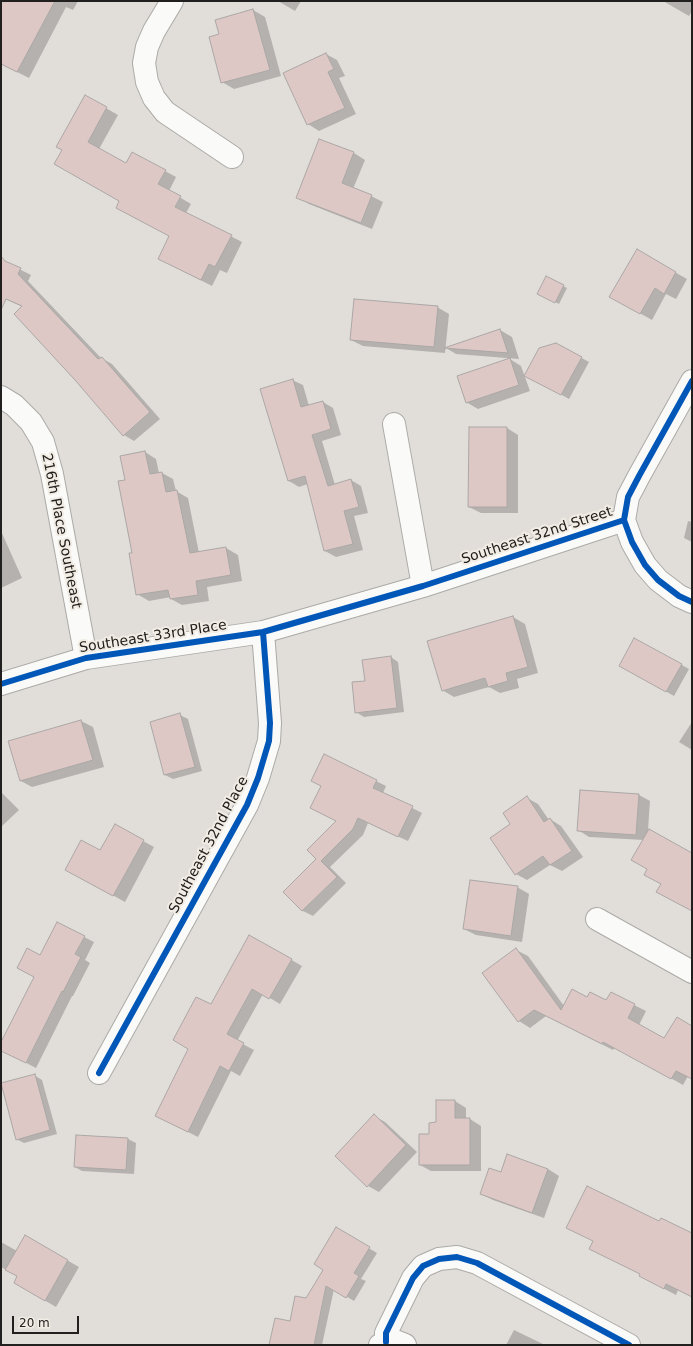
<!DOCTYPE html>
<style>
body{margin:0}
#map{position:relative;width:693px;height:1346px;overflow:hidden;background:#e1deda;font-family:"DejaVu Sans",sans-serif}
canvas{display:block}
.frame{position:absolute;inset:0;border:2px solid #22201e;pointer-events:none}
.scale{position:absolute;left:12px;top:1316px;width:67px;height:18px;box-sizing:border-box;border:2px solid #22201e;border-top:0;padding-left:5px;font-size:12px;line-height:14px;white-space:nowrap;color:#22201e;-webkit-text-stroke:3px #f1ece4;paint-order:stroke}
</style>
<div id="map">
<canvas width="693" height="1346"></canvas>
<div class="frame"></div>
<div class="scale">20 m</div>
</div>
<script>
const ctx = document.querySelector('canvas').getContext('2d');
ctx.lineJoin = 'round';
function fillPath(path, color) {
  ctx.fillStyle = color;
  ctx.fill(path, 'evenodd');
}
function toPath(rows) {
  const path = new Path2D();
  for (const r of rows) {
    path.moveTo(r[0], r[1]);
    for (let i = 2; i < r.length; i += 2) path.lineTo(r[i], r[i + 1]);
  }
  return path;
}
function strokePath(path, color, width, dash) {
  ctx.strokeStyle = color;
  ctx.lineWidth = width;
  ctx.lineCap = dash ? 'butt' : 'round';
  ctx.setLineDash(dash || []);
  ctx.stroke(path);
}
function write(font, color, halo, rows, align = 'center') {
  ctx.font = font + ' "DejaVu Sans",sans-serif';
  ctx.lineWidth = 4;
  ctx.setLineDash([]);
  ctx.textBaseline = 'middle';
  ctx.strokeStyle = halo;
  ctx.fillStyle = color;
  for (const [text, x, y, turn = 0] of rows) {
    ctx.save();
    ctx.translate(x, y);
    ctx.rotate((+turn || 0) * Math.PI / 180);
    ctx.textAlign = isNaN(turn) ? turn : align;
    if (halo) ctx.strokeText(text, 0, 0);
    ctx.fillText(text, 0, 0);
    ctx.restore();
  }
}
fillPath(toPath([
 [1,1,78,1,73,10,66,7,29,78,1,64],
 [278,1,301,1,295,11],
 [663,1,692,1,692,11,689,16],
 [253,10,265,17,281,76,234,89,222,82,220,35],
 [326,54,337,60,345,76,339,78,356,114,319,131,308,124],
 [85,96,118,115,99,149,126,164,165,171,176,177,169,191,191,204,186,213,242,242,227,273,220,270,212,286,171,265,171,236,121,200,63,150],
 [320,140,354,153,365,160,353,189,371,196,383,202,372,229,309,204,298,197],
 [637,251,687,279,676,299,666,294,652,320,611,297],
 [1,260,31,275,28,281,101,358,112,364,160,419,134,441,124,435,23,307,1,297],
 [547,278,567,288,559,304,539,293],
 [437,307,449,314,445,353,363,346,351,340],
 [500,330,512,337,519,359,456,354,446,348],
 [556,344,589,362,569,399,526,375],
 [510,359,521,366,530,391,478,409,466,402],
 [292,380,303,385,309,406,323,402,333,408,341,435,322,441,335,485,351,480,361,486,368,513,354,516,363,550,336,557,325,551,308,484,299,487,289,481,261,389],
 [507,428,518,435,518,513,481,513,469,507],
 [145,452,156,459,159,473,162,473,173,479,176,491,188,498,199,553,226,548,238,555,242,581,207,587,209,601,182,605,171,599,171,597,149,601,137,594,126,481],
 [688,521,692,522,692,542,684,538],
 [1,531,22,578,1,588],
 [513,617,525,624,538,673,517,679,519,688,500,693,489,687,454,697,442,690],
 [635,639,689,669,674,696,620,665],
 [391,657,398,662,404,712,364,717,356,712,366,682],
 [180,715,188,719,202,771,173,779,165,775],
 [81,721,93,727,104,767,32,787,21,781,9,741],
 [692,722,692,750,679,742],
 [325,756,386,786,383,793,422,813,408,841,368,823,363,835,330,867,346,883,313,916,303,911,284,892,317,859,337,821,322,786],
 [581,791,639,795,650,801,648,830,692,854,692,910,662,884,649,869,644,840,589,837,578,830],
 [1,792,19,810,1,827],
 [527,798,538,804,549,820,550,819,561,826,583,857,562,871,550,865,527,880,516,874,512,824],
 [143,841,154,847,125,902,78,876],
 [517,887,529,894,522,942,476,935,464,929],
 [250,936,302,966,280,1004,263,994,237,1041,254,1050,240,1076,231,1071,198,1137,166,1121],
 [84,937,94,942,85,960,90,963,73,996,72,996,36,1068,1,1050,1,1045,35,977,41,956],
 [516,950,528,956,564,1006,588,998,634,1005,646,1011,639,1025,665,1040,692,1027,692,1079,688,1076,683,1085,615,1047,613,1050,546,1016,530,1028,519,1021],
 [34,1075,42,1080,57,1134,24,1143,16,1139,1,1084],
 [455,1101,466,1108,466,1119,470,1119,481,1126,481,1171,431,1171,420,1165,430,1135,437,1123],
 [374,1116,385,1122,417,1152,379,1192,368,1186],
 [128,1139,136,1143,134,1174,82,1171,75,1167],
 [548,1169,559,1176,544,1218,493,1200,481,1194,501,1173],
 [660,1223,692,1234,692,1297,678,1290,676,1295,651,1282],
 [336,1229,377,1253,361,1279,366,1281,354,1301,334,1289,322,1345,270,1345,291,1323,325,1270],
 [26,1237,79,1267,56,1307,15,1283,18,1276,1,1267,1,1242,17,1251],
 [514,1330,545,1345,506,1345]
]), '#0003');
const building = toPath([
 [1,1,55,1,17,72,1,64,1,1],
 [253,9,270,70,221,83,209,37,219,34,215,20,253,9],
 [326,53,334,69,328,72,345,108,307,125,283,73,326,53],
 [85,95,107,107,88,142,126,163,132,152,166,170,158,184,181,196,175,207,232,235,215,267,209,264,201,280,158,259,169,236,116,208,119,201,54,164,62,150,56,147,85,95],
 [319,139,354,152,342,183,372,195,361,223,296,198,319,139],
 [637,249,676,272,664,294,655,288,640,314,609,297,637,249],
 [1,256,5,261,21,268,18,274,98,359,102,357,150,412,123,436,75,380,14,314,22,306,6,299,1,310,1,256],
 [546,276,564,285,555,303,537,294,546,276],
 [354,299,438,306,434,347,350,340,354,299],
 [500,329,508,353,444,348,500,329],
 [556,343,582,357,561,395,524,376,539,348,556,343],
 [510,358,519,385,466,403,457,376,510,358],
 [293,379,301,407,323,401,331,429,312,435,328,486,351,479,359,507,344,511,353,544,324,551,305,476,288,481,260,389,293,379],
 [469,427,507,427,507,507,468,507,469,427],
 [145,451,150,474,162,472,166,492,177,490,190,553,226,547,231,575,196,581,198,595,170,599,168,590,136,595,129,553,132,553,118,481,125,480,120,456,145,451],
 [513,616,528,667,506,673,508,681,488,687,485,678,442,691,427,641,513,616],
 [634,638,682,664,666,692,619,666,634,638],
 [391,656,397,708,355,713,352,682,365,681,362,660,391,656],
 [180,713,195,767,164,775,150,722,180,713],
 [81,720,93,760,20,781,8,741,81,720],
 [324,754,377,780,373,788,413,806,398,837,358,818,353,829,321,861,337,877,302,911,283,892,316,859,307,850,336,821,310,808,321,786,311,781,324,754],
 [580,790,639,794,636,835,577,831,580,790],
 [527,796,544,822,550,818,572,851,550,865,543,856,515,875,490,838,510,824,503,813,527,796],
 [115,824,144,840,113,896,65,870,81,840,100,850,115,824],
 [649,829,692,853,692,911,656,892,661,884,644,875,647,869,631,860,649,829],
 [470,880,518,886,511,936,463,929,470,880],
 [57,922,85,936,75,954,81,957,63,992,62,991,26,1063,1,1051,1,1042,34,977,17,968,27,948,40,955,57,922],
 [249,935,292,959,269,999,252,989,227,1034,244,1043,229,1071,220,1066,188,1132,155,1116,188,1049,173,1040,196,997,211,1004,249,935],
 [516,948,561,1010,572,989,587,997,590,992,606,1000,611,992,635,1004,628,1018,664,1038,677,1017,692,1026,692,1079,676,1071,671,1079,603,1042,602,1044,534,1010,518,1022,482,973,516,948],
 [35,1074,50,1130,16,1140,1,1083,35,1074],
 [436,1100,455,1100,455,1118,470,1118,470,1165,419,1165,419,1134,429,1134,429,1123,436,1122,436,1100],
 [374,1114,406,1145,367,1187,335,1156,374,1114],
 [76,1135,128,1138,126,1170,74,1167,76,1135],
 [507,1154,548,1169,532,1213,480,1194,489,1168,501,1172,507,1154],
 [587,1186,659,1221,661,1218,692,1233,692,1297,666,1284,664,1289,639,1276,640,1274,589,1249,593,1241,566,1228,587,1186],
 [336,1227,370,1247,354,1273,359,1276,346,1298,326,1286,314,1345,269,1345,275,1318,290,1321,295,1296,306,1298,323,1270,314,1264,336,1227],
 [25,1235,68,1260,45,1301,14,1283,17,1276,5,1270,25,1235]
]);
fillPath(building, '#dec8c5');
strokePath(building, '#aaa7a5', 1);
const street = toPath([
 [172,1,154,31,147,47,144,63,147,82,154,98,165,112,232,157],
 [1,397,14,405,31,422,43,442,52,474,86,658],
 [394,424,423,586],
 [1,684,86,658,263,632,423,586,624,520],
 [597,919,692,972],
 [99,1073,247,805,258,778,269,741,270,723,263,632],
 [386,1342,386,1333,413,1278,423,1266,439,1259,457,1257,477,1263,629,1345],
 [380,1345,386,1342,395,1341,405,1345]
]);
const secondary = toPath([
 [692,381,639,476,628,497,624,520,632,542,645,565,658,580,679,596,692,602]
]);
strokePath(street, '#acaaa7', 24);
strokePath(secondary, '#acaaa7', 24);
strokePath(street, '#fafaf9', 22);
strokePath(secondary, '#fafaf9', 22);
strokePath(toPath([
 [692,381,639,476,628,497,624,520,632,542,645,565,658,580,679,596,692,602],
 [1,684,86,658,263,632,423,586,624,520],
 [99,1073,247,805,258,778,269,741,270,723,263,632],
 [386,1342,386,1333,413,1278,423,1266,439,1259,457,1257,477,1263,629,1345]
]), '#0057b8', 6);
write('14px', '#22201e', '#f1ece4', [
 ["216th Place Southeast",61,531,79],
 ["Southeast 32nd Street",537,536,-18],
 ["Southeast 33rd Place",153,637,-9],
 ["Southeast 32nd Place",209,845,-62]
]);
</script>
